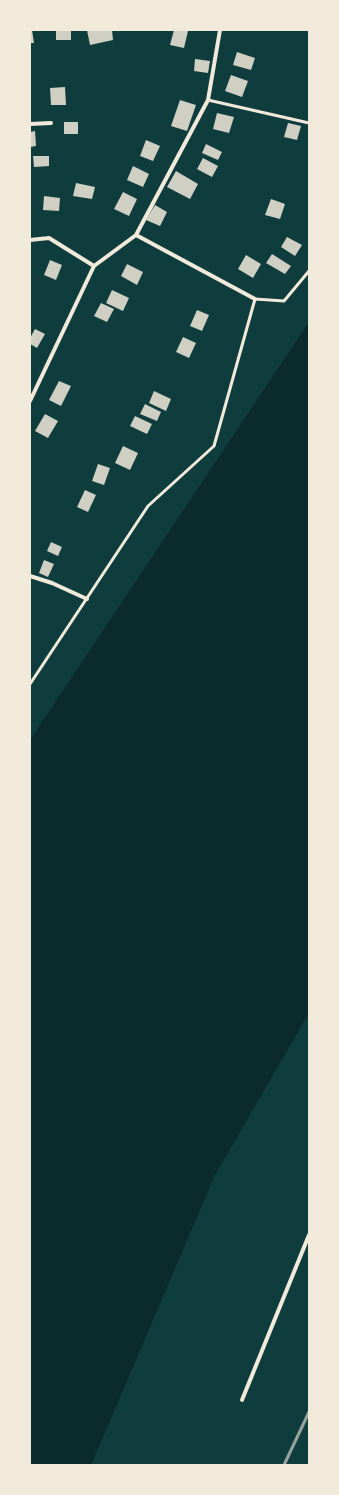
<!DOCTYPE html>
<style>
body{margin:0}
#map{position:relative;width:339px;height:1495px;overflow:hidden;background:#0f3d3e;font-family:"Fira Sans",sans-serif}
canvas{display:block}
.frame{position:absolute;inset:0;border:31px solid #f1e9da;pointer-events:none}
</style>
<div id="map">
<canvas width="339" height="1495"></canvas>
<div class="frame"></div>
</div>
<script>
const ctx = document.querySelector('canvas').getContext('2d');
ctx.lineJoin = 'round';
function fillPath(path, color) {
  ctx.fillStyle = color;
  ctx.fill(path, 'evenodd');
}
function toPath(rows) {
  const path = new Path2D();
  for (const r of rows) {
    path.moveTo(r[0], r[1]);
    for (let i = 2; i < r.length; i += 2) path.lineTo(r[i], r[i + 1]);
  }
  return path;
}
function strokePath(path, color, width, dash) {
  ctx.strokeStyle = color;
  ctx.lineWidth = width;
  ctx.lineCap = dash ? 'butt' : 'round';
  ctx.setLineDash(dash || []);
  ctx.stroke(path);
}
fillPath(toPath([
 [309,322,309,1013,215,1175,91,1465,30,1465,30,740]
]), '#0a2a2b');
fillPath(toPath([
 [30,30,32,30,34,43,30,43],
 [56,30,71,30,71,40,56,40],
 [87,30,112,30,113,40,90,45],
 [174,30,188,31,184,48,170,45],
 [237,52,255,58,251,70,233,65],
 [195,59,210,61,208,73,194,71],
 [231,75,248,81,242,97,225,91],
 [65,87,66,105,51,105,50,88],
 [180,100,196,105,187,131,171,126],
 [217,113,234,117,229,133,213,129],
 [64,122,78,122,78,134,64,134],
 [288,123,301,126,297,140,284,137],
 [35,131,36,146,30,147,30,132],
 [146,140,160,146,153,161,140,156],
 [206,144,222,152,218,160,202,153],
 [33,156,49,156,49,166,34,167],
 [203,158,218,166,212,177,197,169],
 [133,166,149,174,143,187,127,180],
 [176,171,198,184,190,199,167,187],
 [76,183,95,187,92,199,73,196],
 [123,192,137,199,129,216,114,209],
 [44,196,60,198,59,211,43,210],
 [271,199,285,204,280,219,265,215],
 [155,205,167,212,160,226,146,220],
 [287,237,302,245,295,256,281,247],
 [272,254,291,266,285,274,266,263],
 [246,255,261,264,253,278,238,269],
 [50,260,62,265,56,280,44,275],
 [127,264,143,272,137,285,121,276],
 [112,290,129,298,123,311,106,303],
 [101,303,114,309,107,322,94,316],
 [197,310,209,315,202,331,190,326],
 [35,329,45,334,37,348,30,344,30,338],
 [183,337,196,343,189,358,176,352],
 [59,381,71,386,61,406,49,400],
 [154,391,171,399,166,411,149,403],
 [145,404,161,412,157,421,140,414],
 [45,414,58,421,48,438,35,431],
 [135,416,152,424,147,434,130,426],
 [123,446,138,453,130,470,115,463],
 [98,464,110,468,104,485,92,481],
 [85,490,96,495,88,512,77,507],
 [51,542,62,547,58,556,47,551],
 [44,560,54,564,48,577,39,573]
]), '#cfcfc3');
strokePath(toPath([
 [208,100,309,123],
 [30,684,148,506,214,446,255,299,284,301,309,271]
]), '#f1e9da', 3);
strokePath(toPath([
 [30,124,51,123],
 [136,235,255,299],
 [30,240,49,238,94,266],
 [30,401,94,266,136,235,208,100,220,30],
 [30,576,52,583,87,599],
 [242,1400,309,1235]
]), '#f1e9da', 4);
strokePath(toPath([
 [284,1465,309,1412]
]), '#97a49c', 3);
</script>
